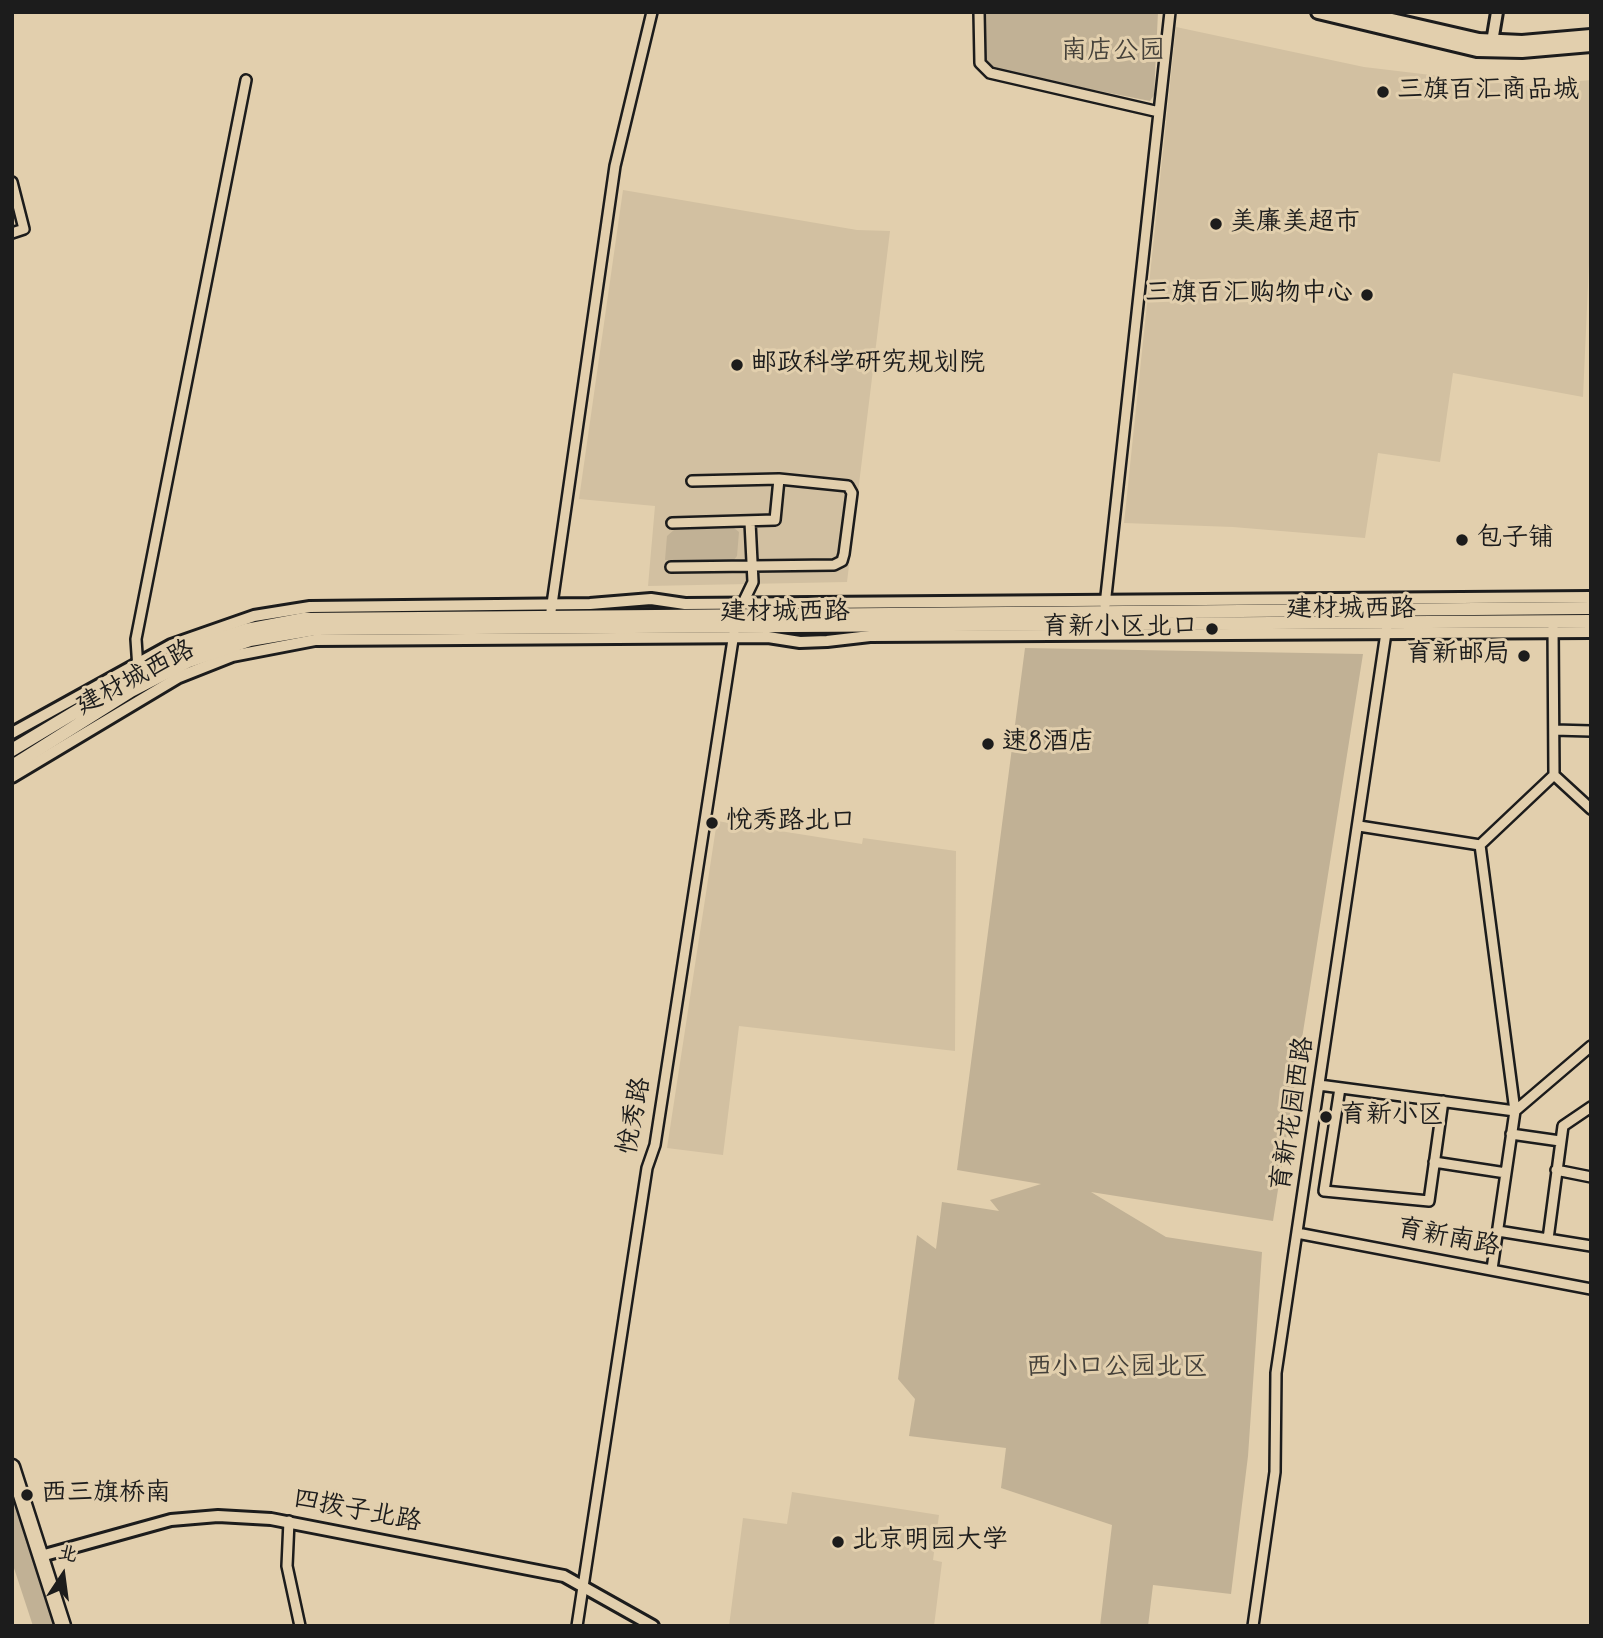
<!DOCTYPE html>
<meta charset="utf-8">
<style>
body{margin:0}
#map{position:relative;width:1603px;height:1638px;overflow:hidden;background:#e2cfad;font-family:Mynerve,"LXGW WenKai TC",sans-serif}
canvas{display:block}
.frame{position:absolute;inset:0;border:14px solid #1c1c1c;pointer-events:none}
.north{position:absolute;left:28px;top:1540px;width:70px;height:70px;-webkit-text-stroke:5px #e2cfad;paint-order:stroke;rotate:13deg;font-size:19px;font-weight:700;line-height:28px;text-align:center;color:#1c1c1c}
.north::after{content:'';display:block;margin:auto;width:24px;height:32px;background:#1c1c1c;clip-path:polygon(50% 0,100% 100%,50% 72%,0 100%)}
</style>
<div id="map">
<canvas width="1603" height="1638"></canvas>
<div class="frame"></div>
<div class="north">北</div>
</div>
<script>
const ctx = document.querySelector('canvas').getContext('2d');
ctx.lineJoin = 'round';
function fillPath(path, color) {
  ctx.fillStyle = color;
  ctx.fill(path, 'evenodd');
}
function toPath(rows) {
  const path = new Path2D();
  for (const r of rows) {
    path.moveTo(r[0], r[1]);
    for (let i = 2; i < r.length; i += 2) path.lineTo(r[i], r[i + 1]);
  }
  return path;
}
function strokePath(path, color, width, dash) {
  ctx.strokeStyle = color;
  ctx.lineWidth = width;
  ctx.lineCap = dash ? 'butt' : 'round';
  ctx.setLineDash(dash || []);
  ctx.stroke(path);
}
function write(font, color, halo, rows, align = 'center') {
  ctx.font = font + ' Mynerve,"LXGW WenKai TC",sans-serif';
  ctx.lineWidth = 6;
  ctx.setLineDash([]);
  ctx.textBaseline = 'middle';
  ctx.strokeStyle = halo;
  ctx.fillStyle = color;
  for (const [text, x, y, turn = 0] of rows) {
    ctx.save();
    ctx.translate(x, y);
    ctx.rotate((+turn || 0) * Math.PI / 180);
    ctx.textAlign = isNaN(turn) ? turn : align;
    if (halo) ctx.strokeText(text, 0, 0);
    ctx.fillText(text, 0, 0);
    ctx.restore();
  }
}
fillPath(toPath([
 [1176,27,1364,67,1523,86,1591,80,1591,218,1583,397,1453,373,1440,462,1378,453,1365,538,1233,527,1124,523],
 [623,190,857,230,890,231,847,582,648,586,655,506,579,499],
 [717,821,862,844,863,838,956,851,955,1051,739,1026,723,1155,667,1148],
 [792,1492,939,1515,933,1560,942,1562,934,1626,729,1626,743,1518,787,1524]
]), '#d2c0a1');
fillPath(toPath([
 [982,12,1158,12,1154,95,1150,101,993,70,983,63],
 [734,528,739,532,737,556,733,561,665,560,667,536,674,530],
 [1025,648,1363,654,1273,1221,1091,1192,1166,1237,1262,1252,1248,1456,1231,1594,1153,1585,1148,1626,1100,1626,1112,1525,1001,1488,1006,1448,909,1436,915,1399,898,1379,917,1235,936,1249,942,1202,999,1211,990,1200,1041,1184,957,1170],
 [12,1482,58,1626,33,1626,12,1562]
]), '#c1b195');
const minor = toPath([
 [979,12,980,63,990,73,1159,112],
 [12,182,24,229,12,233],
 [672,523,775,520,779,479],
 [671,567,834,565,842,561,844,554,852,493,848,486,779,479,692,481],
 [1105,605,1170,12],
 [740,609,753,582,750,522],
 [551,611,615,166,652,12],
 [138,669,136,639,246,80],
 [1554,730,1591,731],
 [1554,775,1591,809],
 [1359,826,1480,845],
 [1319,1085,1515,1111,1480,845,1554,775,1553,626],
 [1340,1088,1324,1191,1429,1201,1443,1101],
 [1511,1134,1560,1141],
 [1434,1162,1506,1173],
 [1556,1170,1591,1177],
 [1498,1231,1591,1246],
 [1297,1233,1591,1289],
 [1548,1239,1563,1126,1591,1107],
 [1492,1269,1515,1111,1591,1046],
 [289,1521,287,1566,300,1626],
 [577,1626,647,1168,655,1145,734,633],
 [1253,1626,1275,1472,1276,1373,1387,626]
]);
const tertiary = toPath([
 [1491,48,1497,12],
 [12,733,171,645,254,616,310,607,590,604,651,599,685,604,1591,597],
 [12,777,179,677,232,656,315,640,768,637,800,642,827,641,870,636,1591,632],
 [41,1556,171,1520,218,1516,271,1519,564,1576,653,1626]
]);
const secondary = toPath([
 [1318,12,1477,50,1522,51,1591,45],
 [1357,12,1479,40,1522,42,1591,36],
 [12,750,140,673,191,648,246,630,304,619,1591,608],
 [12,766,131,691,189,661,250,640,315,629,1591,621]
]);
const primary = toPath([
 [12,1467,63,1626]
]);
strokePath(minor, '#1c1c1c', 14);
strokePath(tertiary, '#1c1c1c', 16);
strokePath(secondary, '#1c1c1c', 18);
strokePath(primary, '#1c1c1c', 19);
strokePath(minor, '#e2cfad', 9);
strokePath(tertiary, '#e2cfad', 10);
strokePath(secondary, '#e2cfad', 12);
strokePath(primary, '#e2cfad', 14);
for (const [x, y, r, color] of [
 [1383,92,7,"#1c1c1c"],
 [1216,224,7,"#1c1c1c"],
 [1367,295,7,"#1c1c1c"],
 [737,365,7,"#1c1c1c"],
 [1462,540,7,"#1c1c1c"],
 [1212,629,7,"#1c1c1c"],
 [1524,656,7,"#1c1c1c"],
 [988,744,7,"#1c1c1c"],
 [712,823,7,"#1c1c1c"],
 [1326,1117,7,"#1c1c1c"],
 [27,1495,7,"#1c1c1c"],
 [838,1542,7,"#1c1c1c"]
]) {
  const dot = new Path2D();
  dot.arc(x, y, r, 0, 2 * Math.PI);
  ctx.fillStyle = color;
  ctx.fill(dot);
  strokePath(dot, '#e2cfad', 2.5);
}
write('26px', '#45413a', '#e2cfad', [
 ["南店公园",1113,53],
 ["西小口公园北区",1117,1369]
]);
write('26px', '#1c1c1c', '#e2cfad', [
 ["三旗百汇商品城",1397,92],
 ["美廉美超市",1230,224],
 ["三旗百汇购物中心",1353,295,"right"],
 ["邮政科学研究规划院",751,365],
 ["包子铺",1476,540],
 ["育新小区北口",1198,629,"right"],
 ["育新邮局",1510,656,"right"],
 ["速8酒店",1002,744],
 ["悦秀路北口",726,823],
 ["育新小区",1340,1117],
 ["西三旗桥南",41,1495],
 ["北京明园大学",852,1542]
], 'left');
write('26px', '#1c1c1c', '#e2cfad', [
 ["建材城西路",1351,611],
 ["建材城西路",785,614],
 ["建材城西路",136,679,-28],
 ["育新花园西路",1294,1114,-81],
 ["悦秀路",636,1116,-79],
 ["育新南路",1448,1239,11],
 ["四拨子北路",357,1512,11]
]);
</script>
